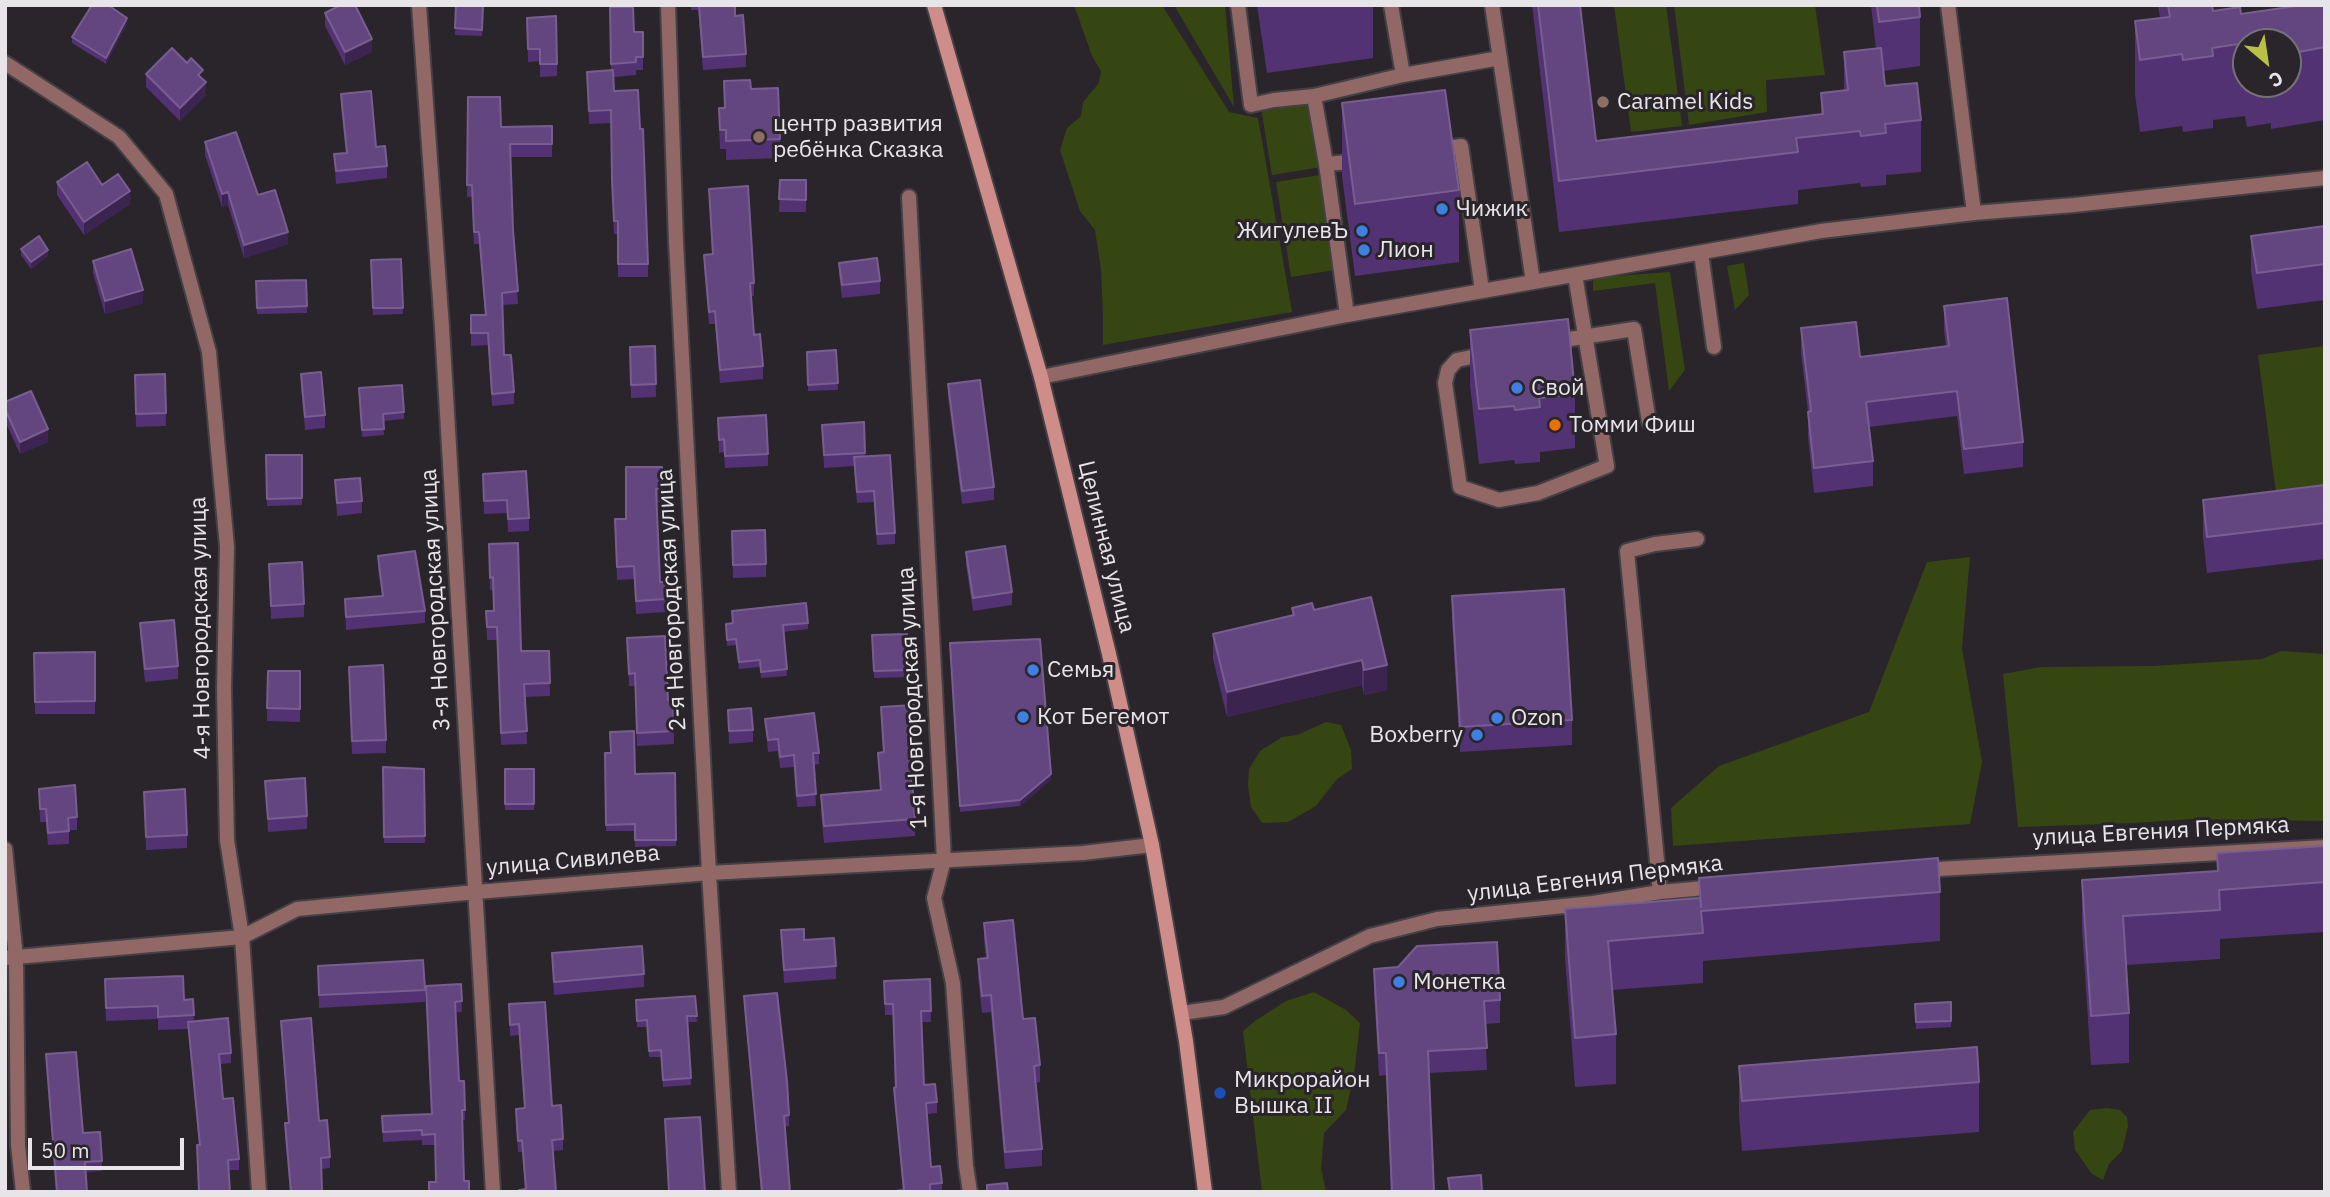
<!DOCTYPE html>
<meta charset="utf-8">
<style>
body{margin:0}
#map{position:relative;width:2330px;height:1197px;overflow:hidden;background:#29252a;font-family:"IBM Plex Sans",sans-serif}
canvas{display:block}
.frame{position:absolute;inset:0;border:7px solid #e8e5e9;pointer-events:none}
.north{position:absolute;left:2232px;top:28px;width:70px;height:70px;box-sizing:border-box;background:#29252a;border:2px solid #757276;border-radius:50%;rotate:151deg;font-size:19px;font-weight:700;line-height:28px;text-align:center;color:#e8e5e9}
.north::after{content:'';display:block;margin:auto;width:24px;height:32px;background:#b9c046;clip-path:polygon(50% 0,100% 100%,50% 72%,0 100%)}
.scale{position:absolute;left:28px;top:1138px;width:156px;height:32px;box-sizing:border-box;border:4px solid #e8e5e9;border-top:0;padding-left:9px;font-size:21px;line-height:24px;white-space:nowrap;color:#e8e5e9;-webkit-text-stroke:5px #29252a;paint-order:stroke}
</style>
<div id="map">
<canvas width="2330" height="1197"></canvas>
<div class="frame"></div>
<div class="north">С</div>
<div class="scale">50 m</div>
</div>
<script>
const ctx = document.querySelector('canvas').getContext('2d');
ctx.lineJoin = 'round';
function fillPath(path, color) {
  ctx.fillStyle = color;
  ctx.fill(path, 'evenodd');
}
function toPath(rows) {
  const path = new Path2D();
  for (const r of rows) {
    path.moveTo(r[0], r[1]);
    for (let i = 2; i < r.length; i += 2) path.lineTo(r[i], r[i + 1]);
  }
  return path;
}
function strokePath(path, color, width, dash) {
  ctx.strokeStyle = color;
  ctx.lineWidth = width;
  ctx.lineCap = dash ? 'butt' : 'round';
  ctx.setLineDash(dash || []);
  ctx.stroke(path);
}
function write(font, color, halo, rows, align = 'center') {
  ctx.font = font + ' "IBM Plex Sans",sans-serif';
  ctx.lineWidth = 6;
  ctx.setLineDash([]);
  ctx.textBaseline = 'middle';
  ctx.strokeStyle = halo;
  ctx.fillStyle = color;
  for (const [text, x, y, turn = 0] of rows) {
    ctx.save();
    ctx.translate(x, y);
    ctx.rotate((+turn || 0) * Math.PI / 180);
    ctx.textAlign = isNaN(turn) ? turn : align;
    if (halo) ctx.strokeText(text, 0, 0);
    ctx.fillText(text, 0, 0);
    ctx.restore();
  }
}
fillPath(toPath([
 [1074,5,1162,5,1229,112,1258,118,1292,312,1103,345,1103,315,1101,270,1095,230,1080,211,1060,150,1067,128,1081,116,1083,102,1099,83,1101,71,1092,56],
 [1174,5,1225,5,1234,107],
 [1614,5,1666,5,1682,126,1631,132],
 [1674,5,1815,5,1825,75,1766,80,1767,112,1689,125],
 [1311,100,1322,167,1272,175,1261,108],
 [1320,175,1335,270,1291,277,1276,182],
 [1744,263,1749,295,1735,310,1727,266],
 [1670,272,1685,370,1669,391,1655,283,1593,291,1593,281,1602,277],
 [2325,346,2325,487,2276,493,2258,355],
 [1970,557,1962,648,1982,762,1970,824,1673,846,1671,808,1719,766,1869,712,1927,562],
 [2281,651,2325,654,2325,821,2192,819,2134,823,2018,827,2003,674,2040,667,2153,666,2262,659],
 [1326,722,1341,725,1351,750,1352,769,1337,779,1316,806,1288,822,1262,823,1251,807,1248,786,1249,769,1260,751,1282,737,1297,735],
 [1314,992,1346,1010,1360,1023,1354,1075,1346,1110,1324,1133,1321,1168,1326,1192,1262,1192,1243,1031,1255,1021,1286,1001],
 [2107,1108,2120,1110,2127,1117,2128,1126,2122,1151,2109,1164,2103,1180,2092,1174,2075,1150,2073,1132,2090,1110]
]), '#364612');
const street = toPath([
 [419,5,442,328,493,1192],
 [668,5,676,242,709,873,729,1192],
 [1238,5,1251,105,1274,100,1314,96,1403,75,1391,5],
 [1492,5,1533,282],
 [1948,5,1974,213],
 [5,63,119,137,166,194,209,352,227,547,224,689,227,840,242,937,259,1192],
 [1403,75,1500,58],
 [1314,96,1326,164,1347,315],
 [1435,150,1461,146,1482,290],
 [1326,164,1360,161],
 [909,197,944,860,934,898,953,983,966,1166,970,1192],
 [1701,253,1714,347],
 [1551,342,1634,329,1649,422],
 [1486,354,1457,360,1448,370,1445,383,1460,487,1499,500,1538,493,1607,466,1575,275],
 [1041,377,1347,315,1821,231,1974,213,2074,205,2325,178],
 [5,849,16,958,18,1145,23,1192],
 [1921,870,2325,847],
 [1660,892,1627,551,1655,544,1697,539],
 [5,958,242,937,297,909,476,892,709,873,1083,853,1152,845],
 [1182,1013,1224,1007,1370,936,1437,919,1593,903,1660,892,1716,887]
]);
const secondary = toPath([
 [934,5,1041,377,1109,654,1152,845,1164,913,1186,1041,1205,1192]
]);
strokePath(street, '#444045', 18);
strokePath(secondary, '#444045', 18);
strokePath(street, '#926866', 14);
strokePath(secondary, '#cf8d8a', 14);
fillPath(toPath([
 [456,5,484,5,482,36,455,35],
 [691,5,735,5,735,16,746,54,746,67,703,70,698,10,691,10],
 [1257,5,1373,5,1373,58,1267,73],
 [1532,5,1580,5,1596,141,1821,114,1821,93,1844,91,1844,52,1876,49,1871,5,1919,5,1920,17,1920,66,1883,71,1885,86,1921,120,1921,172,1886,175,1886,185,1861,187,1860,183,1798,190,1798,204,1559,232],
 [2158,5,2212,5,2213,11,2241,14,2325,5,2325,120,2271,129,2271,123,2247,127,2245,116,2213,120,2213,128,2183,132,2182,126,2140,132,2135,94,2135,21,2160,18],
 [2246,42,2288,42,2288,84,2246,84],
 [610,7,634,32,643,32,643,70,636,70,636,75,614,77,614,91,648,264,648,277,618,277,618,234,614,234,612,192,611,123,589,124,587,72,611,71],
 [325,13,372,52,345,65,325,26],
 [527,18,557,64,557,76,540,77,540,61,528,62],
 [127,24,106,64,72,43,72,37],
 [146,74,203,79,206,95,180,121,146,87],
 [724,81,751,89,780,139,780,158,726,160,726,149,720,149,719,127,719,108,724,108],
 [341,94,376,147,387,166,387,178,336,184,334,154,346,153,341,107],
 [468,97,501,127,552,126,552,157,511,157,513,230,518,304,503,305,504,355,514,392,514,404,492,406,488,345,471,346,471,315,485,315,479,244,474,244,472,197,467,197],
 [1342,103,1459,190,1459,262,1355,276,1342,176],
 [205,142,288,244,244,258,228,205,222,207,205,155],
 [780,180,806,180,806,212,779,212],
 [57,182,130,204,84,235,57,195],
 [709,189,754,283,754,296,751,296,754,335,763,366,763,379,720,383,715,324,709,324,704,267,704,255,712,254],
 [2325,226,2325,300,2257,309,2251,272,2251,236],
 [21,249,48,256,31,269,21,255],
 [401,259,403,314,373,315,371,260],
 [93,261,143,303,105,314,93,273],
 [839,263,880,281,880,294,842,298,839,275],
 [306,280,307,313,257,314,256,281],
 [1944,306,2023,442,2023,467,1964,474,1957,416,1869,427,1873,461,1873,486,1814,493,1808,437,1808,412,1801,353,1801,328,1860,357,1946,346,1944,331],
 [1470,330,1575,394,1575,448,1540,452,1540,462,1515,464,1514,460,1479,464,1470,385],
 [655,346,656,397,631,398,630,347],
 [836,350,838,390,808,391,807,352],
 [165,374,166,426,136,427,135,375],
 [301,374,325,415,325,428,305,430,301,387],
 [948,384,994,487,994,500,962,504,948,397],
 [359,388,404,412,404,419,383,421,384,435,362,437],
 [5,402,48,442,20,454,5,421],
 [718,418,768,454,768,466,725,468,724,452,719,453],
 [864,422,865,456,895,533,895,544,877,545,874,502,857,503,854,466,824,468,822,425],
 [266,455,302,455,302,505,267,506],
 [662,467,662,502,656,502,660,582,666,599,666,612,636,614,634,579,617,580,615,519,626,519],
 [483,474,529,518,529,531,508,532,507,513,484,514],
 [335,480,362,501,362,513,337,516],
 [2325,485,2325,559,2207,573,2203,536,2203,500],
 [489,544,521,651,549,651,550,696,525,697,527,744,501,745,497,640,487,640,486,611,494,611,493,590,490,590],
 [732,544,766,564,766,577,733,578],
 [966,552,1012,592,1012,605,973,611,966,565],
 [378,556,425,611,425,623,346,630,345,599,382,596,378,569],
 [269,564,304,604,304,617,271,619],
 [1452,596,1572,720,1572,745,1460,752,1452,621],
 [1371,597,1387,690,1364,695,1362,685,1227,717,1213,659,1213,634,1292,616,1292,608,1314,610],
 [732,611,808,623,808,629,783,632,787,676,761,678,760,667,739,669,736,645,727,646,726,624,733,623],
 [140,623,178,666,178,679,145,682,140,636],
 [907,634,909,677,874,678,872,635],
 [627,638,674,731,674,744,637,746,635,686,629,686],
 [950,649,1051,780,1020,806,960,812],
 [95,652,95,714,35,714,34,653],
 [268,671,300,671,300,722,267,721],
 [349,680,386,740,386,753,352,754],
 [881,707,916,726,916,742,909,743,915,819,915,836,824,843,821,812,821,795,880,791,878,753,883,753],
 [728,710,753,730,753,742,729,744],
 [765,719,819,753,819,764,814,765,816,806,797,807,794,767,780,768,778,751,768,752],
 [605,753,635,774,675,773,676,846,635,847,635,831,606,831],
 [383,767,424,769,425,843,384,843],
 [505,769,534,769,534,810,505,810],
 [265,781,307,816,307,829,268,832],
 [39,789,77,817,77,830,69,830,69,844,48,845,46,822,40,822],
 [144,792,187,835,187,848,146,850],
 [2325,846,2325,932,2220,939,2220,959,2126,965,2129,1013,2129,1063,2091,1065,2082,929,2082,880,2217,871,2217,853],
 [1699,878,1940,892,1940,941,1703,961,1703,983,1612,990,1616,1034,1616,1084,1575,1087,1565,958,1565,909,1699,898],
 [984,923,1023,1019,1040,1065,1040,1082,1036,1083,1042,1149,1042,1166,1005,1169,991,1012,982,1013,978,977,978,959,986,959,984,941],
 [781,930,804,940,836,966,836,979,784,983],
 [552,953,644,974,644,987,554,995],
 [318,966,425,990,425,1002,319,1008],
 [1398,967,1500,1000,1500,1023,1485,1024,1487,1070,1429,1073,1434,1192,1391,1192,1386,1075,1379,1076,1374,991,1374,969],
 [105,979,184,1000,193,999,194,1022,231,1053,231,1063,220,1064,223,1099,239,1159,239,1170,229,1170,199,1145,188,1029,158,1030,158,1019,106,1021],
 [930,979,931,1022,922,1022,924,1085,937,1102,937,1113,927,1114,931,1167,942,1183,942,1192,895,1192,903,1190,894,1098,894,1088,895,1088,893,1015,885,1015,884,981],
 [461,984,462,1012,456,1012,459,1081,464,1081,465,1120,462,1120,436,1182,435,1145,422,1145,422,1140,383,1142,382,1116,431,1114,426,996],
 [695,996,697,1022,688,1022,691,1085,663,1087,661,1057,649,1057,647,1027,637,1027,636,1000],
 [744,996,789,1115,789,1126,785,1127,790,1192,761,1192,744,1007],
 [545,1002,552,1106,563,1139,563,1150,553,1151,525,1189,522,1152,518,1152,516,1120,516,1109,524,1108,519,1035,510,1036,509,1004],
 [1951,1002,1951,1027,1916,1029,1915,1004],
 [281,1021,319,1121,330,1157,330,1168,321,1169,322,1192,290,1192,285,1134,285,1123,288,1123],
 [46,1054,83,1133,102,1161,102,1171,86,1172,87,1192,56,1192],
 [1739,1066,1979,1082,1979,1132,1742,1151,1739,1115]
]), '#533273');
fillPath(toPath([
 [127,18,127,24,106,64,106,58],
 [372,39,372,52,345,65,345,52],
 [206,82,206,95,180,121,180,108],
 [130,191,130,204,84,235,84,222],
 [228,192,228,205,222,207,222,194],
 [288,232,288,244,244,258,244,245],
 [48,250,48,256,31,269,31,262],
 [143,290,143,303,105,314,105,301],
 [48,429,48,442,20,454,20,442],
 [1362,660,1362,685,1227,717,1227,692],
 [1387,665,1387,690,1364,695,1364,670],
 [1051,774,1051,780,1020,806,1020,800]
]), '#3c2450');
const building = toPath([
 [92,5,108,5,127,18,106,58,72,37,92,5],
 [341,5,355,5,372,39,345,52,325,13,341,5],
 [456,5,483,5,482,30,455,28,456,5],
 [699,5,735,5,735,16,743,15,746,54,703,57,699,5],
 [1538,5,1580,5,1596,141,1823,114,1821,93,1848,90,1844,52,1881,48,1885,86,1917,83,1921,120,1885,124,1886,133,1861,136,1860,131,1796,138,1798,152,1559,181,1538,5],
 [1877,5,1919,5,1920,17,1879,22,1877,5],
 [2168,5,2212,5,2213,11,2240,7,2241,14,2303,5,2325,5,2325,47,2288,54,2288,42,2246,42,2246,49,2245,43,2212,48,2213,56,2183,60,2182,54,2140,60,2135,21,2170,17,2168,5],
 [610,7,633,7,634,32,643,32,643,57,636,57,636,62,611,64,610,7],
 [556,16,557,64,540,64,540,49,528,49,527,18,556,16],
 [172,48,187,63,191,58,203,70,198,75,206,82,180,108,146,74,172,48],
 [613,70,614,91,638,90,640,129,643,129,648,264,618,264,618,221,614,221,612,180,611,110,589,111,587,72,613,70],
 [750,80,751,89,778,88,780,139,726,141,726,130,720,130,719,108,725,108,724,81,750,80],
 [1445,90,1459,190,1355,204,1342,103,1445,90],
 [371,91,376,147,385,146,387,166,336,171,334,154,347,153,341,94,371,91],
 [468,97,500,97,501,127,552,126,552,144,510,144,513,230,518,291,502,293,504,355,511,355,514,392,492,394,488,333,471,333,471,315,486,315,479,232,474,232,472,185,467,185,468,97],
 [236,132,258,195,275,190,288,232,244,245,228,192,222,194,205,142,236,132],
 [87,162,102,185,118,174,130,191,84,222,57,182,87,162],
 [780,180,806,180,806,200,779,199,780,180],
 [748,186,754,283,750,283,754,335,760,334,763,366,720,370,715,311,709,312,704,255,713,254,709,189,748,186],
 [2325,226,2325,264,2257,273,2251,236,2325,226],
 [39,236,48,250,31,262,21,249,39,236],
 [131,249,143,290,105,301,93,261,131,249],
 [877,258,880,281,842,285,839,263,877,258],
 [401,259,403,308,373,308,371,260,401,259],
 [306,280,307,306,257,308,256,281,306,280],
 [2007,298,2023,442,1964,449,1957,391,1866,402,1873,461,1814,468,1808,412,1811,411,1801,328,1856,322,1860,357,1949,346,1944,306,2007,298],
 [1568,319,1575,394,1539,398,1540,407,1515,410,1514,406,1479,409,1470,330,1568,319],
 [655,346,656,384,631,385,630,347,655,346],
 [836,350,838,383,808,385,807,352,836,350],
 [321,372,325,415,305,417,301,374,321,372],
 [165,374,166,413,136,414,135,375,165,374],
 [980,380,994,487,962,491,948,384,980,380],
 [402,385,404,412,383,414,384,429,362,430,359,388,402,385],
 [31,391,48,429,20,442,5,409,5,402,31,391],
 [766,415,768,454,725,456,724,439,719,440,718,418,766,415],
 [864,422,865,453,824,455,822,425,864,422],
 [266,455,302,455,302,498,267,499,266,455],
 [890,455,895,533,877,534,874,491,857,492,854,457,890,455],
 [626,467,662,467,662,489,656,489,660,582,665,582,666,599,636,601,634,566,617,567,615,519,626,519,626,467],
 [526,471,529,518,508,519,507,500,484,501,483,474,526,471],
 [360,478,362,501,337,503,335,480,360,478],
 [2325,485,2325,523,2207,537,2203,500,2325,485],
 [765,530,766,564,733,565,732,531,765,530],
 [518,543,521,651,549,651,550,683,524,684,527,731,501,733,497,627,487,627,486,611,494,611,493,577,490,578,489,544,518,543],
 [1005,546,1012,592,973,598,966,552,1005,546],
 [415,551,425,611,346,617,345,599,383,596,378,556,415,551],
 [302,562,304,604,271,606,269,564,302,562],
 [1564,589,1572,720,1460,727,1452,596,1564,589],
 [1371,597,1387,665,1364,670,1362,660,1227,692,1213,634,1294,615,1292,608,1312,603,1314,610,1371,597],
 [806,603,808,623,783,625,787,669,761,672,760,660,739,662,736,639,727,640,726,624,733,623,732,611,806,603],
 [174,620,178,666,145,669,140,623,174,620],
 [907,634,909,670,874,671,872,635,907,634],
 [665,636,668,700,673,700,674,731,637,733,635,673,629,674,627,638,665,636],
 [1040,639,1051,774,1020,800,960,806,950,643,1040,639],
 [95,652,95,701,35,702,34,653,95,652],
 [383,665,386,740,352,741,349,667,383,665],
 [268,671,300,671,300,709,267,708,268,671],
 [914,705,916,726,908,726,915,819,824,826,821,795,881,790,878,753,884,752,881,707,914,705],
 [751,708,753,730,729,731,728,710,751,708],
 [814,713,819,753,813,753,816,794,797,796,794,755,780,757,778,739,768,740,765,719,814,713],
 [634,731,635,774,675,773,676,840,635,840,635,824,606,825,605,753,611,753,610,732,634,731],
 [383,767,424,769,425,836,384,837,383,767],
 [505,769,534,769,534,804,505,804,505,769],
 [305,778,307,816,268,819,265,781,305,778],
 [75,785,77,817,68,818,69,831,48,833,46,809,40,809,39,789,75,785],
 [185,789,187,835,146,837,144,792,185,789],
 [2325,846,2325,882,2219,890,2220,910,2123,916,2129,1013,2091,1016,2082,880,2218,871,2217,853,2325,846],
 [1938,858,1940,892,1701,911,1703,933,1608,941,1616,1034,1575,1038,1565,909,1700,898,1701,907,1699,878,1938,858],
 [1013,920,1023,1019,1035,1018,1040,1065,1034,1066,1042,1149,1005,1152,991,995,982,996,978,959,988,958,984,923,1013,920],
 [804,929,804,940,834,938,836,966,784,970,781,930,804,929],
 [1497,942,1500,1000,1484,1001,1487,1048,1428,1051,1434,1192,1392,1192,1386,1053,1379,1053,1374,969,1398,967,1417,946,1497,942],
 [642,946,644,974,554,982,552,953,642,946],
 [423,960,425,990,319,995,318,966,423,960],
 [183,976,184,1000,193,999,194,1015,158,1017,158,1006,106,1008,105,979,183,976],
 [930,979,931,1011,921,1011,924,1085,935,1084,937,1102,926,1103,931,1167,940,1166,942,1183,930,1184,930,1192,895,1192,895,1191,904,1190,894,1088,896,1087,893,1004,885,1004,884,981,930,979],
 [461,984,462,1001,455,1002,459,1081,464,1081,465,1110,462,1110,464,1181,469,1181,469,1192,429,1192,429,1182,436,1182,435,1134,422,1135,422,1130,383,1132,382,1116,432,1114,426,986,461,984],
 [777,993,787,1081,789,1115,784,1116,790,1192,762,1192,744,996,777,993],
 [695,996,697,1016,687,1016,691,1078,663,1080,661,1050,649,1051,647,1020,637,1021,636,1000,695,996],
 [545,1002,552,1106,561,1105,563,1139,552,1140,556,1192,519,1192,519,1190,526,1189,522,1140,518,1141,516,1109,525,1108,519,1024,510,1025,509,1004,545,1002],
 [1951,1002,1951,1021,1916,1022,1915,1004,1951,1002],
 [228,1018,231,1053,219,1054,223,1099,233,1098,239,1159,228,1160,230,1192,199,1192,197,1145,200,1145,188,1022,228,1018],
 [311,1018,319,1121,327,1120,330,1157,321,1158,322,1192,291,1192,285,1123,289,1123,281,1021,311,1018],
 [1977,1047,1979,1082,1742,1101,1739,1066,1977,1047],
 [76,1052,83,1133,100,1132,102,1161,85,1162,87,1192,57,1192,46,1054,76,1052],
 [700,1117,705,1192,669,1192,665,1119,700,1117],
 [1481,1175,1482,1192,1450,1192,1448,1178,1481,1175],
 [1007,1183,1008,1192,987,1192,987,1185,1007,1183]
]);
fillPath(building, '#634580');
strokePath(building, '#785e90', 2);
for (const [x, y, r, color] of [
 [1603,102,7,"#8d6e63"],
 [759,137,7,"#8d6e63"],
 [1442,209,7,"#3f7fe0"],
 [1362,231,7,"#3f7fe0"],
 [1364,250,7,"#3f7fe0"],
 [1517,388,7,"#3f7fe0"],
 [1555,425,7,"#e8710a"],
 [1033,670,7,"#3f7fe0"],
 [1023,717,7,"#3f7fe0"],
 [1497,718,7,"#3f7fe0"],
 [1477,735,7,"#3f7fe0"],
 [1399,982,7,"#3f7fe0"],
 [1220,1093,7,"#1a4fb4"]
]) {
  const dot = new Path2D();
  dot.arc(x, y, r, 0, 2 * Math.PI);
  ctx.fillStyle = color;
  ctx.fill(dot);
  strokePath(dot, '#29252a', 2.5);
}
write('23px', '#e8e5e9', '#29252a', [
 ["Caramel Kids",1617,102],
 ["центр развития",773,124],
 ["ребёнка Сказка",773,150],
 ["Чижик",1456,209],
 ["ЖигулевЪ",1348,231,"right"],
 ["Лион",1378,250],
 ["Свой",1531,388],
 ["Томми Фиш",1569,425],
 ["Семья",1047,670],
 ["Кот Бегемот",1037,717],
 ["Ozon",1511,718],
 ["Boxberry",1463,735,"right"],
 ["Монетка",1413,982],
 ["Микрорайон",1234,1080],
 ["Вышка II",1234,1106]
], 'left');
write('23px', '#e8e5e9', '#29252a', [
 ["Целинная улица",1106,547,76],
 ["3-я Новгородская улица",436,600,-93],
 ["2-я Новгородская улица",672,600,-93],
 ["4-я Новгородская улица",201,628,-91],
 ["1-я Новгородская улица",913,698,-93],
 ["улица Евгения Пермяка",2161,832,-3],
 ["улица Сивилева",573,861,-5],
 ["улица Евгения Пермяка",1595,879,-7]
]);
</script>
